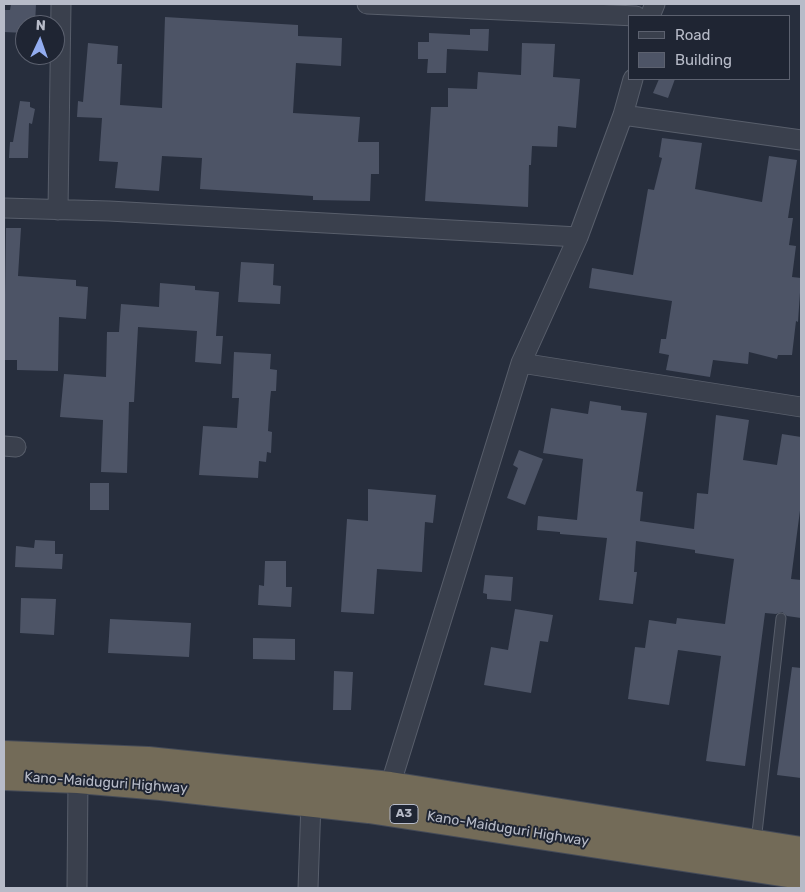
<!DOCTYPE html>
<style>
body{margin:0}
#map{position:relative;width:805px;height:892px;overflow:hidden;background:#272e3d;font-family:Rubik,sans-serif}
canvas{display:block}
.frame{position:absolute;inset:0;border:5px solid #b7bbc8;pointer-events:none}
.legend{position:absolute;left:628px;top:15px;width:162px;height:65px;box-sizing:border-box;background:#1f2533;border:1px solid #5c616f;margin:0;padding:6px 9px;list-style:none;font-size:15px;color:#b7bbc8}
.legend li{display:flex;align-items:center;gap:10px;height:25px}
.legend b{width:25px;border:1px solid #5c616f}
.north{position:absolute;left:15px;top:15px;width:50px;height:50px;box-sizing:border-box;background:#1f2533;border:1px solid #5c616f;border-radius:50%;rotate:3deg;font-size:14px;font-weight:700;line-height:20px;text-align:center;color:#b7bbc8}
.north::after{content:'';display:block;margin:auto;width:18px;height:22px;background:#93adf0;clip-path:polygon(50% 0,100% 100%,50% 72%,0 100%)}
</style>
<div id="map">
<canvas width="805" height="892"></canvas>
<div class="frame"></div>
<ul class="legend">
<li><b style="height:6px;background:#3a404d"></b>Road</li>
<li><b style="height:14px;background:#4d5466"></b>Building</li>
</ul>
<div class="north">N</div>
</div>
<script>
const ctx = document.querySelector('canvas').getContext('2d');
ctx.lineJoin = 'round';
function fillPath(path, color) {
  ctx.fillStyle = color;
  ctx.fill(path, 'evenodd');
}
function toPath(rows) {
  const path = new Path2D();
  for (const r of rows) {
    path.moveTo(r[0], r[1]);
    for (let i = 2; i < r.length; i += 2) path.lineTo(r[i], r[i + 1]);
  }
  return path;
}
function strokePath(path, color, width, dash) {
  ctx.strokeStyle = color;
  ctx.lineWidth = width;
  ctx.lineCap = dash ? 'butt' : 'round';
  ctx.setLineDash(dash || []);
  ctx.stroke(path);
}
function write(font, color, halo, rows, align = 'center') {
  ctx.font = font + ' Rubik,sans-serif';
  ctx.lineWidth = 4;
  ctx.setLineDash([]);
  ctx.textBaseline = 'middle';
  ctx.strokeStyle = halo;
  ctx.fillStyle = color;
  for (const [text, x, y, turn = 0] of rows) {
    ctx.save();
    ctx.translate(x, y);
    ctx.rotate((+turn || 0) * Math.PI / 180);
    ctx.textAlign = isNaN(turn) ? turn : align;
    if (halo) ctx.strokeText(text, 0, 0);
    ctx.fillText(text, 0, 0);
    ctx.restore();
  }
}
fillPath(toPath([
 [11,4,36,4,35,25,25,25,25,33,4,32,4,10,10,10],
 [165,17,298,25,298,36,342,38,341,66,296,63,293,113,360,117,358,142,379,142,379,174,371,174,370,201,313,200,313,196,200,189,202,158,162,156,159,191,115,188,118,162,99,161,102,118,77,117,78,101,83,102,88,43,118,46,117,64,122,64,120,105,162,108],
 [470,29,489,29,488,51,447,49,446,73,427,73,428,59,418,59,418,42,429,42,429,33,470,35],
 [522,43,555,44,553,77,580,79,576,128,558,126,557,147,532,146,531,165,529,165,528,207,425,201,431,107,448,107,448,88,477,89,478,72,521,75],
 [659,79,675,79,668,98,653,93],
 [20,101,30,102,30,107,35,109,32,124,29,123,28,158,9,158,10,142,13,142],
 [662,138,702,143,695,189,762,202,769,156,797,160,788,218,793,218,789,245,796,246,792,277,801,278,798,322,796,321,792,355,778,355,777,359,749,352,748,364,713,360,710,377,666,370,669,355,659,353,661,339,666,339,672,301,589,288,592,268,633,275,648,189,654,190,662,158,659,157],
 [6,228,21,228,18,276,76,280,76,286,88,287,86,319,59,317,58,371,17,370,17,360,4,360],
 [241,262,274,264,273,285,281,286,280,304,238,302],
 [160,283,195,286,195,290,219,292,216,336,223,336,221,364,195,362,197,331,138,327,134,402,129,402,127,473,101,472,103,420,60,417,64,374,106,377,107,332,119,332,121,304,159,307],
 [234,352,271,354,270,369,277,370,276,391,271,391,270,400,268,431,272,432,271,453,267,452,266,462,259,461,258,478,199,475,203,426,237,428,239,398,232,398],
 [590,401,621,406,621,410,647,413,636,491,643,492,640,521,694,529,697,493,708,494,716,415,749,420,743,460,777,465,782,434,801,437,801,503,791,579,801,580,801,618,787,616,782,612,776,614,765,613,745,766,706,761,721,656,678,650,669,705,628,699,635,647,645,648,649,620,676,624,677,618,725,624,734,559,695,553,695,550,636,541,634,572,637,572,633,604,599,600,607,538,560,534,560,532,537,530,538,516,577,520,583,459,543,453,551,408,588,414],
 [519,450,543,459,525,505,507,498,518,468,513,465],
 [90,483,109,483,109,510,90,510],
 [368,489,436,495,433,523,425,522,422,572,377,569,374,614,341,612,347,519,368,521],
 [35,540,55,541,55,554,63,554,62,569,15,567,16,546,34,548],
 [265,561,286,561,286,587,292,587,291,607,258,605,259,585,264,586],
 [485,575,513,577,511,601,487,599,487,594,483,593],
 [21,598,56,599,54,635,20,633],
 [515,609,553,615,548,642,540,641,531,693,484,685,491,647,508,650],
 [110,619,191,623,189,657,108,653],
 [253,638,295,639,295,660,253,659],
 [792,667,801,668,801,778,777,775],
 [334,671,353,672,351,710,333,710]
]), '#4d5466');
const lane = toPath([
 [756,842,781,618]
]);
const street = toPath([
 [367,4,636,16],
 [650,16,655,4],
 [623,115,801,140],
 [4,208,109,211,578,237],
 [58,210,61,4],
 [521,363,801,407],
 [4,446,16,447],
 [390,786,521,363,578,237,623,115,633,79],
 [77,888,78,779],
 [308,888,311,802]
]);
const highway = toPath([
 [4,755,148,761,390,786,801,851],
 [4,776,78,779,161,786,369,809,801,875]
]);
strokePath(lane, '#585e6b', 11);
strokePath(street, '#585e6b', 21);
strokePath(highway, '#454b58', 30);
strokePath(lane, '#3a404d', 9);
strokePath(street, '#3a404d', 19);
strokePath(highway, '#736b58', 28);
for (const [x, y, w] of [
 [404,814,28]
]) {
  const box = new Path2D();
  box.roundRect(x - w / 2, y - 9.5, w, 19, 4);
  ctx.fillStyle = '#1f2533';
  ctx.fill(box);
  strokePath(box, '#b7bbc8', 1);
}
write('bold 12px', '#b7bbc8', null, [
 ["A3",404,814]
]);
write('14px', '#b7bbc8', '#1f2533', [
 ["Kano-Maiduguri Highway",106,783,4],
 ["Kano-Maiduguri Highway",508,829,9]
]);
</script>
